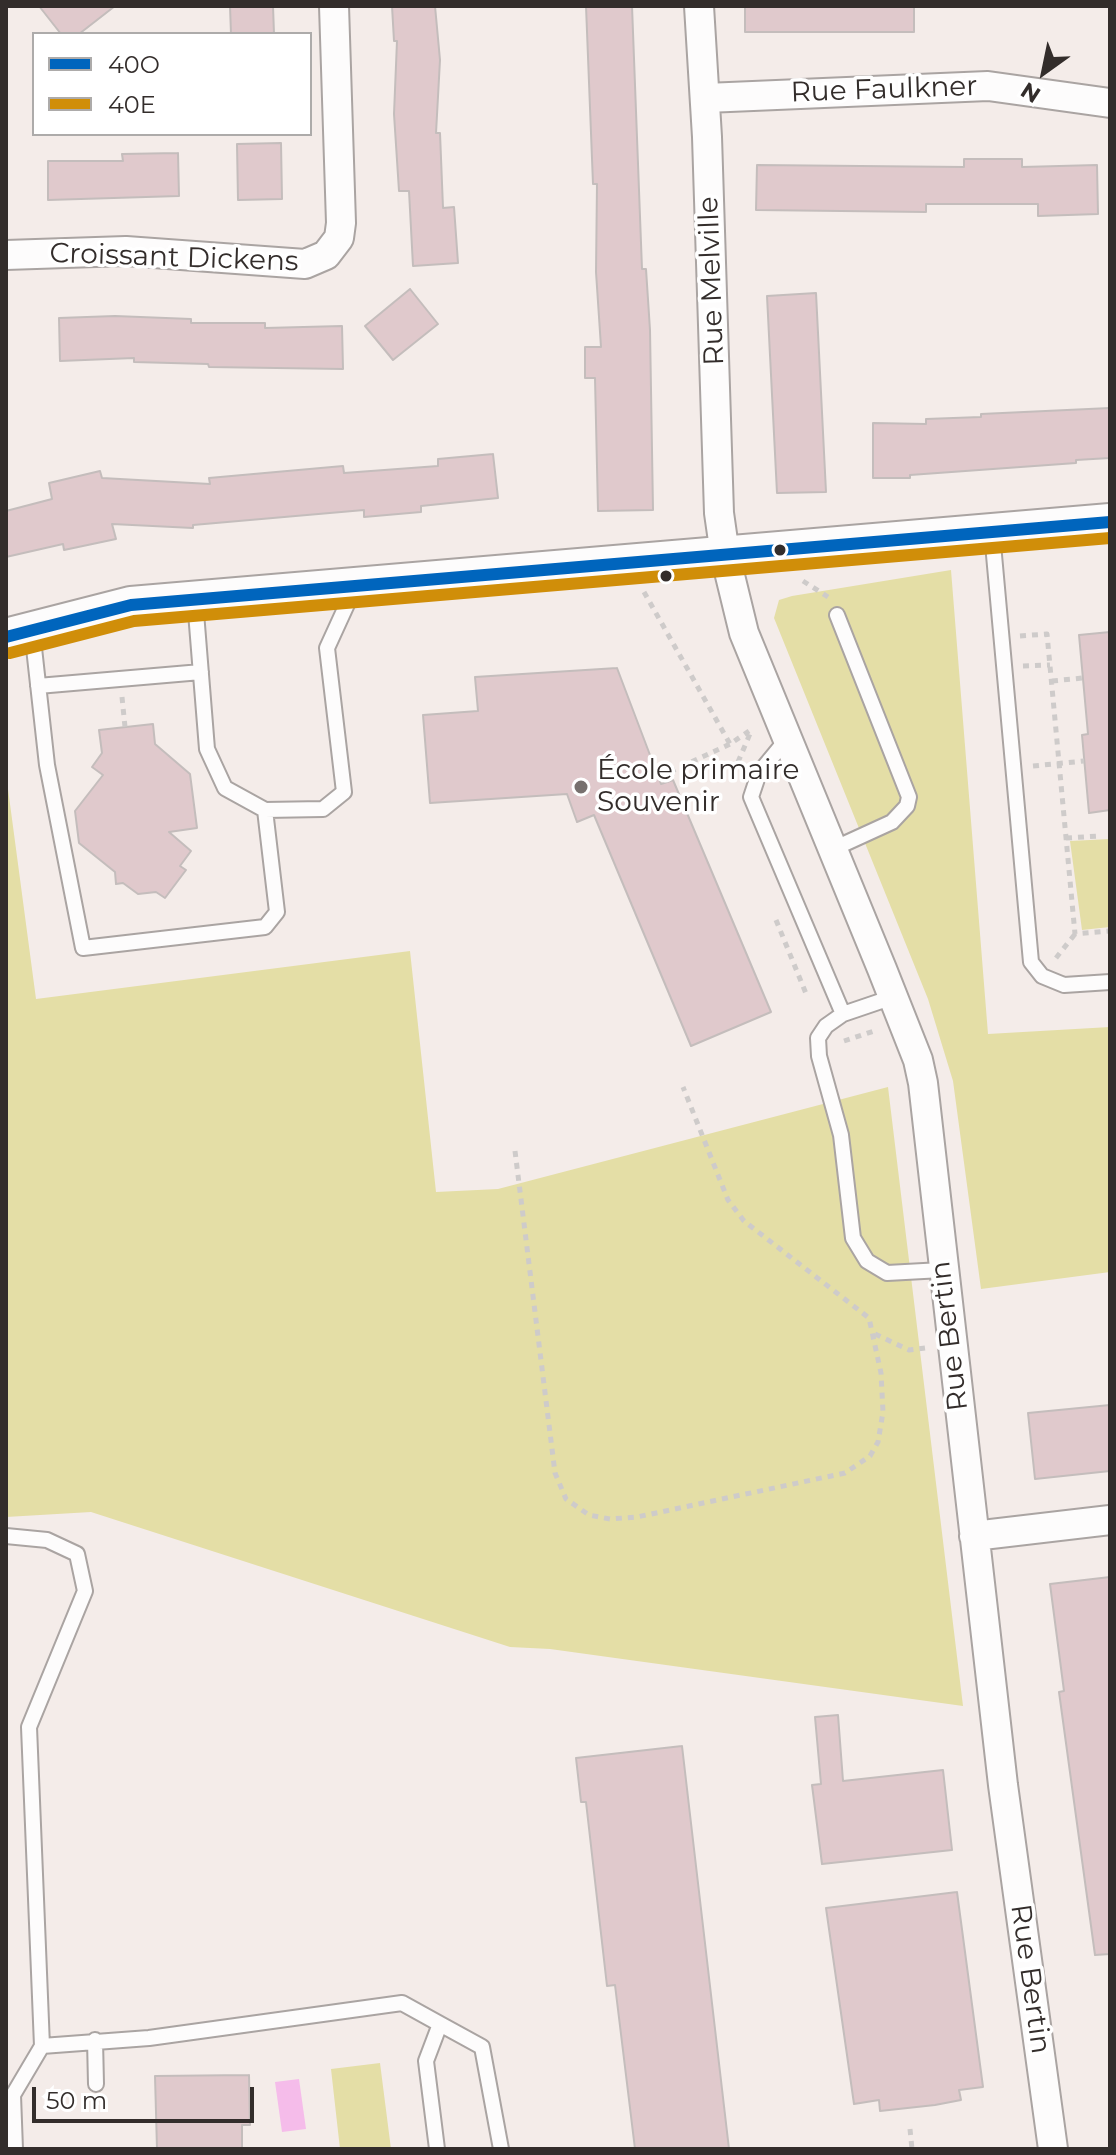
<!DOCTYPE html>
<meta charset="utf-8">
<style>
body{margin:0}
#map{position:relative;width:1116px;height:2155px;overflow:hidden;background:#f4ece9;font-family:Montserrat,sans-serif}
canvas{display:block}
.frame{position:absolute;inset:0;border:8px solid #332d2b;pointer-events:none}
.legend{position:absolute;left:32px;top:32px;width:280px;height:104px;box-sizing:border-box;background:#fff;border:2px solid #adabaa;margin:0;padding:10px 14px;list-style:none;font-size:24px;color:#332d2b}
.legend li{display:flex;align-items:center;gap:16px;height:40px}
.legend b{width:40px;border:2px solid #adabaa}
.north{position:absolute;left:1004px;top:32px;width:80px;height:80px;-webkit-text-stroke:6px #fff;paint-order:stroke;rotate:213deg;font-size:22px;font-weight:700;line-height:32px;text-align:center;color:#332d2b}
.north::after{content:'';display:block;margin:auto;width:28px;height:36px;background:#332d2b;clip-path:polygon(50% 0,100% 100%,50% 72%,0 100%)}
.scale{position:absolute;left:32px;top:2087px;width:222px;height:36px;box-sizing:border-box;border:4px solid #332d2b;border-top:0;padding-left:10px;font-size:24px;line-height:28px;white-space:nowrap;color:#332d2b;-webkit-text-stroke:6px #fff;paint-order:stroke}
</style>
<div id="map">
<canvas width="1116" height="2155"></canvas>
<div class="frame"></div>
<ul class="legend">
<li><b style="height:10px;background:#0065bd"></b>40O</li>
<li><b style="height:10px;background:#d08e09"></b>40E</li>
</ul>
<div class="north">N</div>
<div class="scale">50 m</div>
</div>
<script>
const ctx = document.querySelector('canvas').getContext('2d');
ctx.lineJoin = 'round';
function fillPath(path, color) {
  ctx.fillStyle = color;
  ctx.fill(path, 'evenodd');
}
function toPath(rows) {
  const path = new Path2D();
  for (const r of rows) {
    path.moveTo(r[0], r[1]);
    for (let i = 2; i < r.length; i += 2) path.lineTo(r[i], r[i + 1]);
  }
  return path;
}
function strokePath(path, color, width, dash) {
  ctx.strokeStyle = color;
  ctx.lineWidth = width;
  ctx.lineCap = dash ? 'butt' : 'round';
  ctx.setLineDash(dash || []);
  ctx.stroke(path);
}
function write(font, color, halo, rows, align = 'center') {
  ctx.font = font + ' Montserrat,sans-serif';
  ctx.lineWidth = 7;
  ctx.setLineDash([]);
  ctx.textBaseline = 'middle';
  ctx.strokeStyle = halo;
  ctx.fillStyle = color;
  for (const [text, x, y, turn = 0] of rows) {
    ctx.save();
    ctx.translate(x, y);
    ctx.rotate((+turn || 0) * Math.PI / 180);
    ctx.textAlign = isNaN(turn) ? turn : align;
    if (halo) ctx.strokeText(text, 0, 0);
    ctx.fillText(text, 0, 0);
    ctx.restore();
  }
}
fillPath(toPath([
 [951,570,988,1034,1110,1027,1110,1272,981,1289,953,1081,928,999,774,618,779,600,792,596],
 [6,774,36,999,410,951,436,1192,498,1189,888,1087,963,1706,550,1649,510,1647,91,1512,6,1517],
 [1110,839,1110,927,1082,930,1070,841],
 [380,2063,391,2149,340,2149,331,2069]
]), '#e4dea6');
fillPath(toPath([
 [299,2079,306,2129,282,2132,275,2082]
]), '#f5bcea');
const building = toPath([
 [39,6,115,6,79,34,61,34,39,6],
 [230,6,273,6,274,34,231,34,230,6],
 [392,6,435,6,440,60,436,133,440,133,443,208,454,207,458,263,413,266,409,191,399,191,394,114,397,41,394,41,392,6],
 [586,6,632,6,642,269,646,269,650,330,653,510,598,511,595,378,585,378,585,347,601,347,596,272,597,184,593,184,586,6],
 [745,6,914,6,914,32,745,32,745,6],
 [281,143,282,199,238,200,237,144,281,143],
 [178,153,179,196,48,200,48,161,123,161,122,154,178,153],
 [964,159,1022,159,1022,167,1097,165,1098,214,1038,216,1038,204,926,204,926,212,756,210,757,165,964,167,964,159],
 [410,289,438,324,393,360,365,326,410,289],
 [816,293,826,492,777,493,767,296,816,293],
 [115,316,191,319,191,323,265,323,265,328,342,326,343,369,209,367,208,364,134,362,134,358,60,361,59,318,115,316],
 [1110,408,1110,458,1076,460,1076,463,910,475,910,478,873,478,873,423,926,424,926,419,981,417,981,414,1110,408],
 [493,454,498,498,421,506,421,512,364,517,364,510,193,525,193,528,112,524,116,539,64,550,63,544,6,557,6,511,52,499,49,483,100,471,102,478,210,484,209,478,343,466,344,473,438,466,438,459,493,454],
 [1110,632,1110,810,1089,813,1082,735,1088,734,1079,635,1110,632],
 [617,668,661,784,673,780,771,1012,691,1046,594,815,577,822,567,794,430,803,423,715,478,711,475,677,617,668],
 [153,724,155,744,190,774,197,828,169,832,191,851,180,866,186,870,165,898,156,892,138,894,123,883,116,884,115,872,79,843,75,811,103,775,92,767,102,753,99,730,153,724],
 [1110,1405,1110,1471,1035,1479,1028,1413,1110,1405],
 [1110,1577,1110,1954,1095,1955,1059,1692,1064,1691,1050,1584,1110,1577],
 [838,1715,843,1781,943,1770,952,1850,822,1864,812,1785,821,1784,815,1717,838,1715],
 [682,1746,729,2149,635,2149,615,1985,607,1986,586,1802,581,1802,576,1758,682,1746],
 [957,1892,983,2087,959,2090,961,2100,935,2105,880,2111,879,2100,854,2104,826,1908,957,1892],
 [249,2075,250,2125,242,2125,242,2149,157,2149,155,2076,249,2075]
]);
fillPath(building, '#e0c9cc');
strokePath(building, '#c4bdbc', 2);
const service = toPath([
 [992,533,1031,962,1042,976,1064,985,1110,982],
 [32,630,47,765,83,948,265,927,277,912,265,810,225,788,207,749,195,600],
 [38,686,201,672],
 [787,739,759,773,751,797,843,1014],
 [265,810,323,809,344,792,327,648,354,589],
 [833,849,892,822,907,806,909,797,837,615],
 [893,997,843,1014,826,1026,818,1038,819,1056,841,1135,853,1238,867,1261,887,1273,942,1270],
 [6,1536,47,1540,77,1554,85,1591,29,1727,42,2046,149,2038,402,2003,440,2024,426,2061,437,2149],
 [440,2024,482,2047,501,2149],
 [95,2040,96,2084],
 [15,2149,13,2095,42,2046]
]);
const minor = toPath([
 [699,6,707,137,719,513,725,555,744,633,882,969,918,1060,923,1083,1003,1785,1053,2149],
 [706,98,988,86,1110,103],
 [6,255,126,251,305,264,326,255,339,238,341,223,334,6],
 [974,1536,1110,1520]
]);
const tertiary = toPath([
 [6,637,131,605,1110,522]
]);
strokePath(service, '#aaa4a2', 18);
strokePath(minor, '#aaa4a2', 32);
strokePath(tertiary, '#aaa4a2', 40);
strokePath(toPath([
 [803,581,828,597],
 [644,592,730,744,749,731],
 [1020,636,1047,634,1075,934,1110,931],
 [1023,666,1050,665],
 [1052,681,1083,678],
 [122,697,125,727],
 [738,762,752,729],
 [1033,766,1084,761],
 [659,777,730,744],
 [1066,838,1099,836],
 [776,920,807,996],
 [1056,958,1075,934],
 [844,1041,874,1031],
 [515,1151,555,1473,566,1499,589,1515,610,1519,637,1517,845,1473,870,1456,878,1442,883,1412,881,1373,869,1318,744,1221,728,1200,683,1087],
 [875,1334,909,1350,925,1348],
 [910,2129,912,2149]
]), '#cecbca', 5, [6, 6]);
strokePath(service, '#fdfcfc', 14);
strokePath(minor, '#fdfcfc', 28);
strokePath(tertiary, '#fdfcfc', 36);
strokePath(toPath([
 [6,637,131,605,1110,522]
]), '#0065bd', 12);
strokePath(toPath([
 [10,653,134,621,1110,538]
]), '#d08e09', 12);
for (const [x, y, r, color] of [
 [780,550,7,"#332d2b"],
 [666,576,7,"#332d2b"],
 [581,787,8,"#77706e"]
]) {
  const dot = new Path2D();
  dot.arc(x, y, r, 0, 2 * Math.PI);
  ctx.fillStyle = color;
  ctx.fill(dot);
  strokePath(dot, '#fff', 3);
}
write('28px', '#332d2b', '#fff', [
 ["Rue Faulkner",884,90,-2],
 ["Croissant Dickens",174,258,2],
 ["Rue Melville",712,281,-92],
 ["Rue Bertin",950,1336,-97],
 ["Rue Bertin",1030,1979,82]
]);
write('28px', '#332d2b', '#fff', [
 ["École primaire",597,771],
 ["Souvenir",597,803]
], 'left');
</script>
